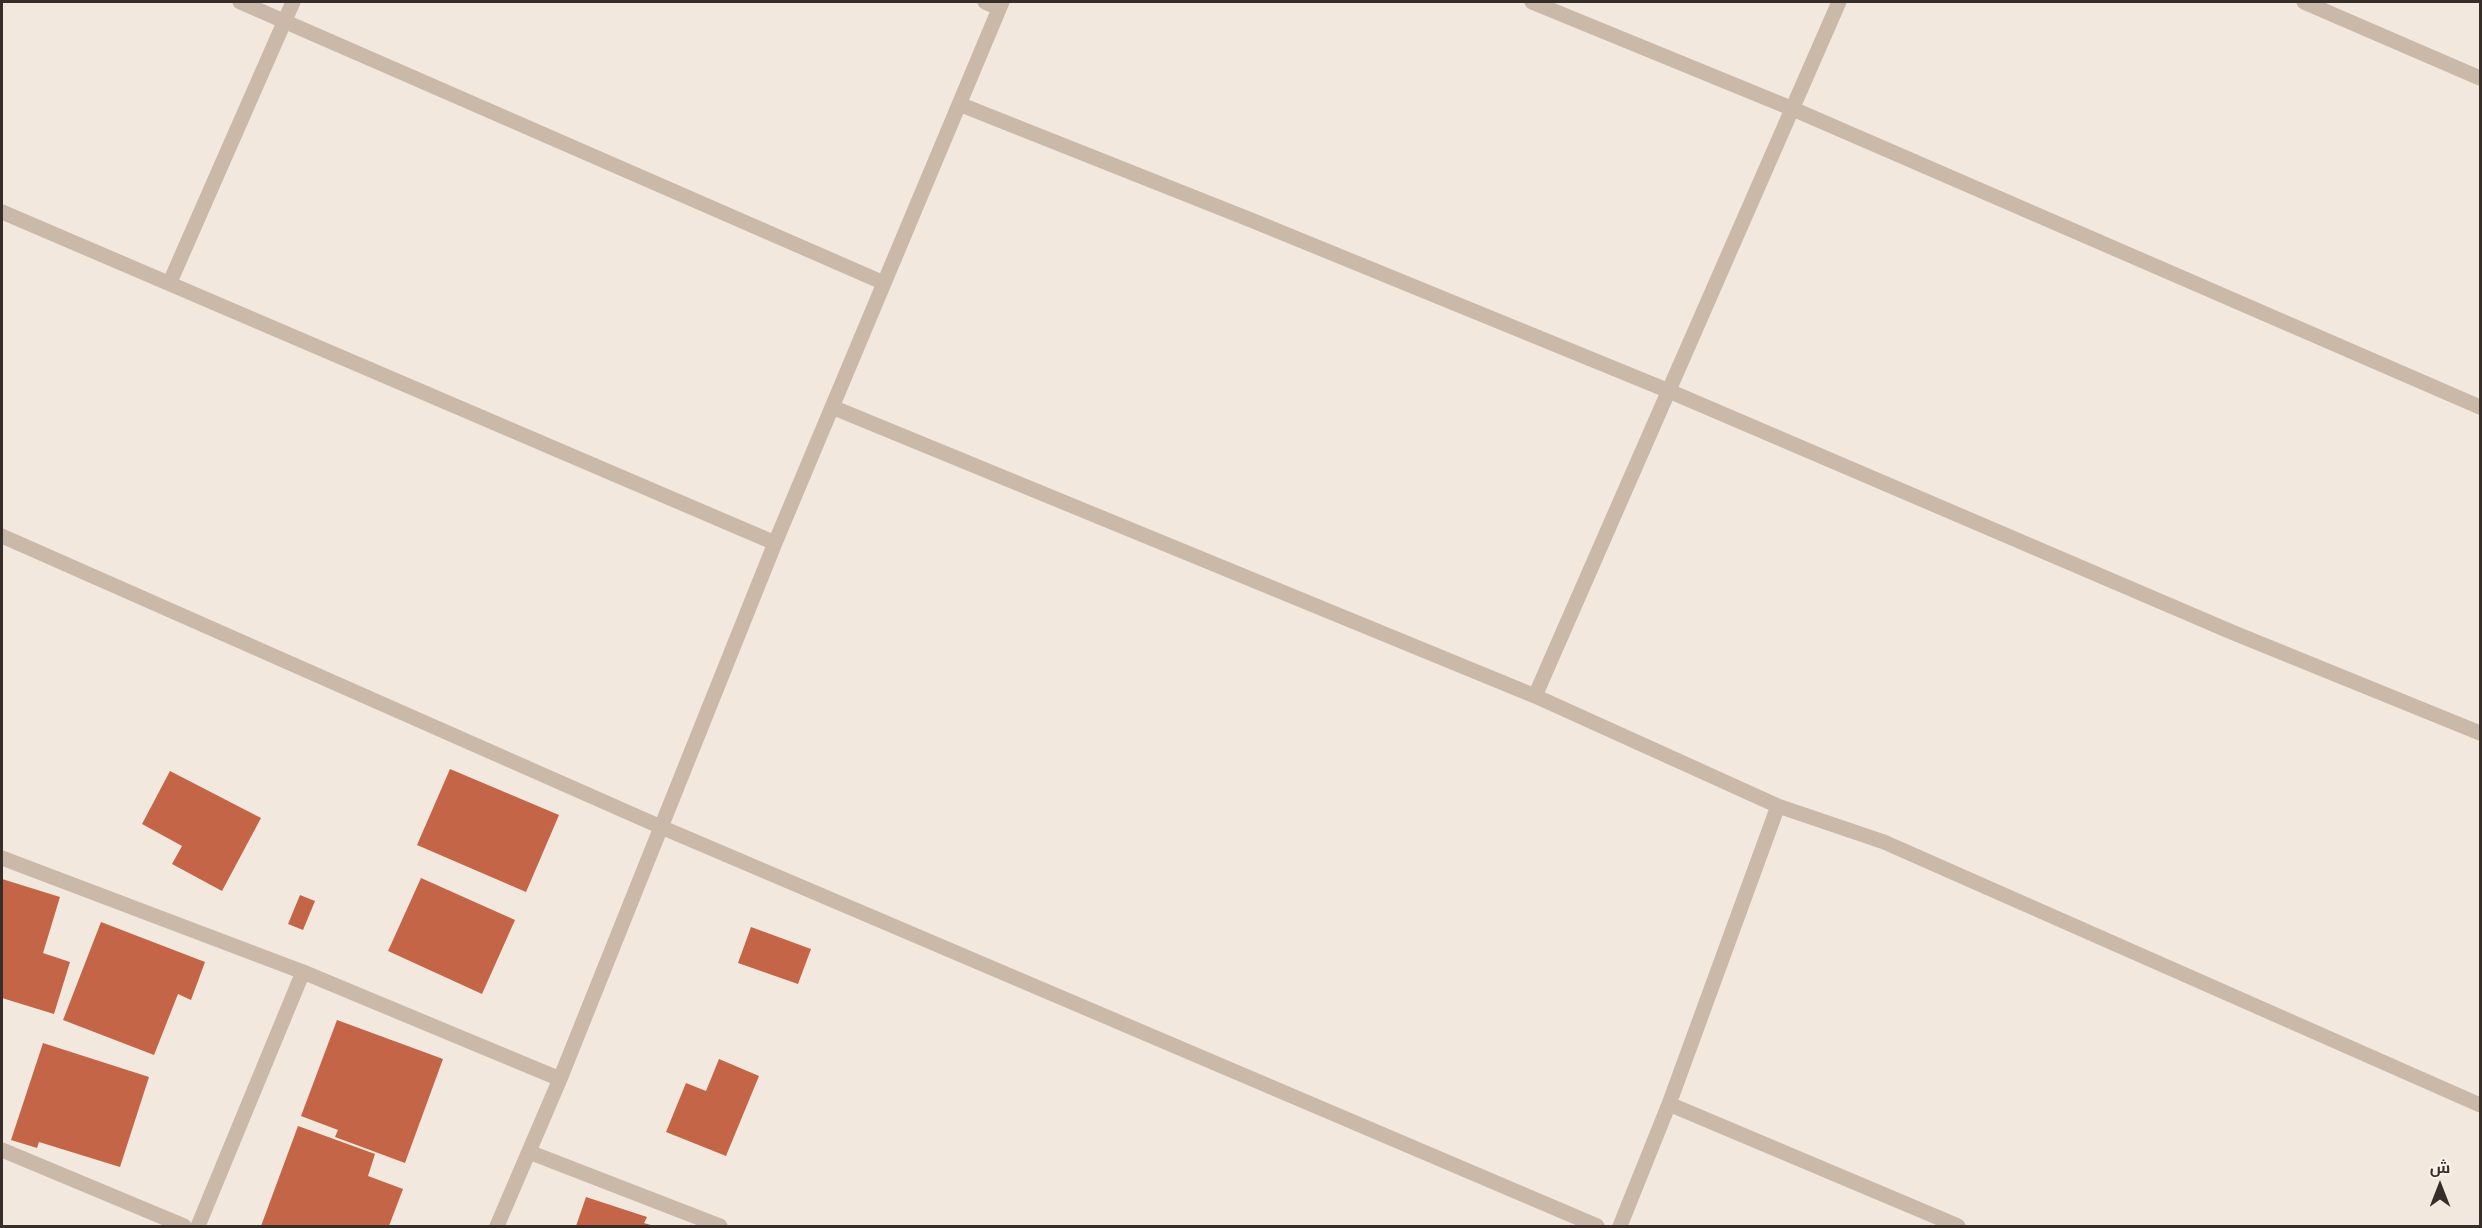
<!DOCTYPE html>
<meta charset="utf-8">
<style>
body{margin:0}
#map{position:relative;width:2482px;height:1228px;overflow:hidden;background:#f2e8dd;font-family:Signika,Cairo,sans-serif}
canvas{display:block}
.frame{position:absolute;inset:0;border:3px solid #372d29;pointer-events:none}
.north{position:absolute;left:2410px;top:1156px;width:60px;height:60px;-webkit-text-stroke:4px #faf2ea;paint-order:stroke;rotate:0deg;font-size:16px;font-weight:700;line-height:24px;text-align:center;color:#372d29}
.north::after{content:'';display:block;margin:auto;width:21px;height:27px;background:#372d29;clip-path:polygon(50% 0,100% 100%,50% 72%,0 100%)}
</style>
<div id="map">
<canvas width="2482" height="1228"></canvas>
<div class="frame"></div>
<div class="north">ش</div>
</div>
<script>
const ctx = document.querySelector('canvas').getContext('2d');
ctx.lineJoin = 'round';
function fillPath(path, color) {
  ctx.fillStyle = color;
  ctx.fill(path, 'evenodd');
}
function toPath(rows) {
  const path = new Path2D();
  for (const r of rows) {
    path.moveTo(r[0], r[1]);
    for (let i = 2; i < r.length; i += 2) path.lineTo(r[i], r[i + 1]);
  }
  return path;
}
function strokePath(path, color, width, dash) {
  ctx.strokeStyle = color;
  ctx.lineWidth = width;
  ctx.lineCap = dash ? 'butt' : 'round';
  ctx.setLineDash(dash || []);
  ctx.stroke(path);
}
fillPath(toPath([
 [450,769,559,815,526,892,417,845],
 [170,771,261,818,222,891,172,864,182,846,142,824],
 [421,878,515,920,482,994,388,951],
 [2,879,60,897,43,953,70,962,54,1014,2,998],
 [300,895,315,901,303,930,288,924],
 [101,922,205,962,191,1000,178,994,154,1055,63,1020],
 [751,927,811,949,798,984,738,963],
 [337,1020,443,1059,405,1163,335,1137,338,1130,301,1116],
 [43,1043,149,1077,120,1167,39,1142,37,1148,11,1140],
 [719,1059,759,1076,726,1156,666,1132,686,1083,706,1091],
 [298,1126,375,1154,368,1176,403,1189,389,1226,261,1226],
 [586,1197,647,1217,644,1223,654,1226,576,1226]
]), '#c56548');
strokePath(toPath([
 [240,2,884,283],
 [985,2,999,8],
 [1532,2,1793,109,2480,407],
 [2304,2,2480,78],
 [959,104,1251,220,1669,391,2234,633,2480,733],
 [2,212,775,543],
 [170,282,293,2],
 [832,407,1535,696,1778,806,1884,842,2480,1105],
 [2,536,661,827,1597,1226],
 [1535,696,1839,2],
 [2,858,303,972,560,1079],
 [1669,1104,1958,1226],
 [2,1150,184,1226],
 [529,1152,720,1226],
 [198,1226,303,972],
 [497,1226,560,1079,775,543,1002,2],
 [1620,1226,1669,1104,1778,806]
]), '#cab8a9', 15);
</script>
